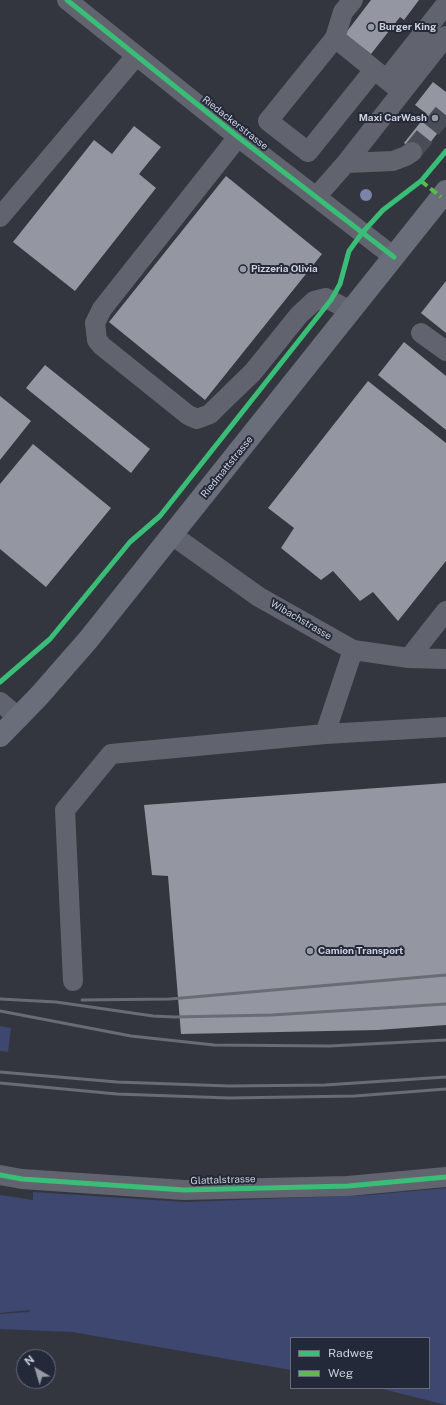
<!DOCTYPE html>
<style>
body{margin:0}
#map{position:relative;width:446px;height:1405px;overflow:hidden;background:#33363f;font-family:"Public Sans",sans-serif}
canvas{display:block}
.legend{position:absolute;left:290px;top:1337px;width:140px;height:52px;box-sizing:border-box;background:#24293a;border:1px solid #686c7b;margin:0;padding:5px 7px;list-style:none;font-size:12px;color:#ced1dc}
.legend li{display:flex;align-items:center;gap:8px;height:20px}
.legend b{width:20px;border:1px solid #686c7b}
.north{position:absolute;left:16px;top:1349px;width:40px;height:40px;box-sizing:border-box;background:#24293a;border:1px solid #686c7b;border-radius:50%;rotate:322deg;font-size:11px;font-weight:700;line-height:16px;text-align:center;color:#ced1dc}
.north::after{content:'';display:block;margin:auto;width:14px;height:18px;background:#989ba5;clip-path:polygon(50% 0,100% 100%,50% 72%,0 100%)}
</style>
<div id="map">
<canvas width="446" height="1405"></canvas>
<ul class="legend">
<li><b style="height:5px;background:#3abd76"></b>Radweg</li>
<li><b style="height:5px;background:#5cbc4b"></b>Weg</li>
</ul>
<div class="north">N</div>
</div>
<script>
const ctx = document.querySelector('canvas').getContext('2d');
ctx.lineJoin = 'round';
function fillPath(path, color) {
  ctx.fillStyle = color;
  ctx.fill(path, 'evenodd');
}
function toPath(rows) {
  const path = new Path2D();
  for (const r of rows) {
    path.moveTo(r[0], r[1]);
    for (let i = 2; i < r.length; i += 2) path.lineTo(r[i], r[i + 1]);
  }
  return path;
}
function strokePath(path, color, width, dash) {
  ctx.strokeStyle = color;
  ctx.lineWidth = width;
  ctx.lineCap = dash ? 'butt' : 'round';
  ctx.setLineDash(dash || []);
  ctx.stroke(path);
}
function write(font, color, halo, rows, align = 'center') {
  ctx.font = font + ' "Public Sans",sans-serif';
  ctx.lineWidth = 4;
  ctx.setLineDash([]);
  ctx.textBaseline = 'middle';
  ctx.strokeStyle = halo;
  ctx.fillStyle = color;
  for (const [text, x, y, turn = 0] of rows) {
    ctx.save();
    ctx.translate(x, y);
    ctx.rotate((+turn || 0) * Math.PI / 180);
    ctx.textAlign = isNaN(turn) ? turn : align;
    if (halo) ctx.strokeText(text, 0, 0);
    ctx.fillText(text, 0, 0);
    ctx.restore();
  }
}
fillPath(toPath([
 [0,1026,11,1028,8,1052,0,1051],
 [446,1188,446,1405,379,1388,429,1388,429,1338,291,1338,291,1370,72,1332,0,1329,0,1314,29,1312,30,1310,0,1313,0,1195,33,1200,33,1192,185,1202,370,1195,354,1259,370,1195]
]), '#3d476f');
fillPath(toPath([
 [371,0,419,0,404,20,400,17,371,54,345,34],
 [433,82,446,92,446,122,420,156,404,143,427,114,415,105],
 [134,126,161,147,139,174,156,188,75,291,13,242,94,140,112,154],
 [226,176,322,254,205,400,109,322],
 [446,281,446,333,421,313],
 [404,342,446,376,446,430,378,375],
 [45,365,150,449,131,473,26,388],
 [368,381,446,443,446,561,398,621,373,592,360,601,333,571,321,580,281,548,294,528,268,508],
 [0,396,31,421,0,460],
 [33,444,111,508,46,587,0,549,0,484],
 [446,783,446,1025,378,1030,181,1034,168,876,152,875,144,805]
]), '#9497a1');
strokePath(toPath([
 [412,152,446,110]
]), '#4a4d57', 20, [20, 10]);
strokePath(toPath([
 [67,0,238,137,394,257],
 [353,0,343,12,335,38,402,92],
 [335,38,268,121,308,152,374,70],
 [387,79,446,4],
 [238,137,102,309,95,323,97,340,102,346,188,415,197,419,210,414,217,407,253,372,299,315,314,301,326,298,351,311],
 [346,163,393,161,406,156,412,152],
 [316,197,346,163,446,36],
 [0,217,136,56],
 [421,333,446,351],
 [172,535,259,597,353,650,409,658,446,659],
 [409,658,446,611],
 [0,702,19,718],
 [325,734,446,727],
 [73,981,65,810,111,754,325,734,353,650],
 [0,1175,22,1179,184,1190,348,1186,446,1177]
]), '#61646f', 20);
strokePath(toPath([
 [0,736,39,696,88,640,446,191]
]), '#6a6d7a', 22);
strokePath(toPath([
 [0,999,56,1002,153,1016,174,1017,272,1015,446,1004],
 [82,1000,170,999,446,975],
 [0,1011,131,1036,214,1045,330,1046,446,1040],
 [0,1072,117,1082,229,1086,325,1085,446,1077],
 [0,1083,117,1094,229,1098,355,1096,446,1089]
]), '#696c75', 3);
strokePath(toPath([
 [421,181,441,197]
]), '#5cbc4b', 4, [8, 4]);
strokePath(toPath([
 [67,0,238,137,394,257],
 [0,682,50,639,130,542,160,516,331,300,340,284,349,251,362,233,383,210,421,181,446,151],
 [0,1175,22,1179,184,1190,348,1186,446,1177]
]), '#3abd76', 5);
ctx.fillStyle = '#7984a8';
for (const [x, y] of [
 [366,195]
]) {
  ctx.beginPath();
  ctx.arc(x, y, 6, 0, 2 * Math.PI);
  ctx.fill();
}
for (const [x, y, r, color] of [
 [371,27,4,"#989ba5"],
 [435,118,4,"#989ba5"],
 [243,269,4,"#989ba5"],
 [310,951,4,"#989ba5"]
]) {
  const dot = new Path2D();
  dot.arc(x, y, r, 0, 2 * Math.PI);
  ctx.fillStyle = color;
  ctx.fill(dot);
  strokePath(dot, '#24293a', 1.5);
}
write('bold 10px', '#ced1dc', '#24293a', [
 ["Burger King",379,27],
 ["Maxi CarWash",427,118,"right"],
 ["Pizzeria Olivia",251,269],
 ["Camion Transport",318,951]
], 'left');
write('10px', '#ced1dc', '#24293a', [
 ["Riedackerstrasse",235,123,38],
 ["Riedmattstrasse",227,467,-51],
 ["Wibachstrasse",301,620,30],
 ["Glattalstrasse",223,1180,-2]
]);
</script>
